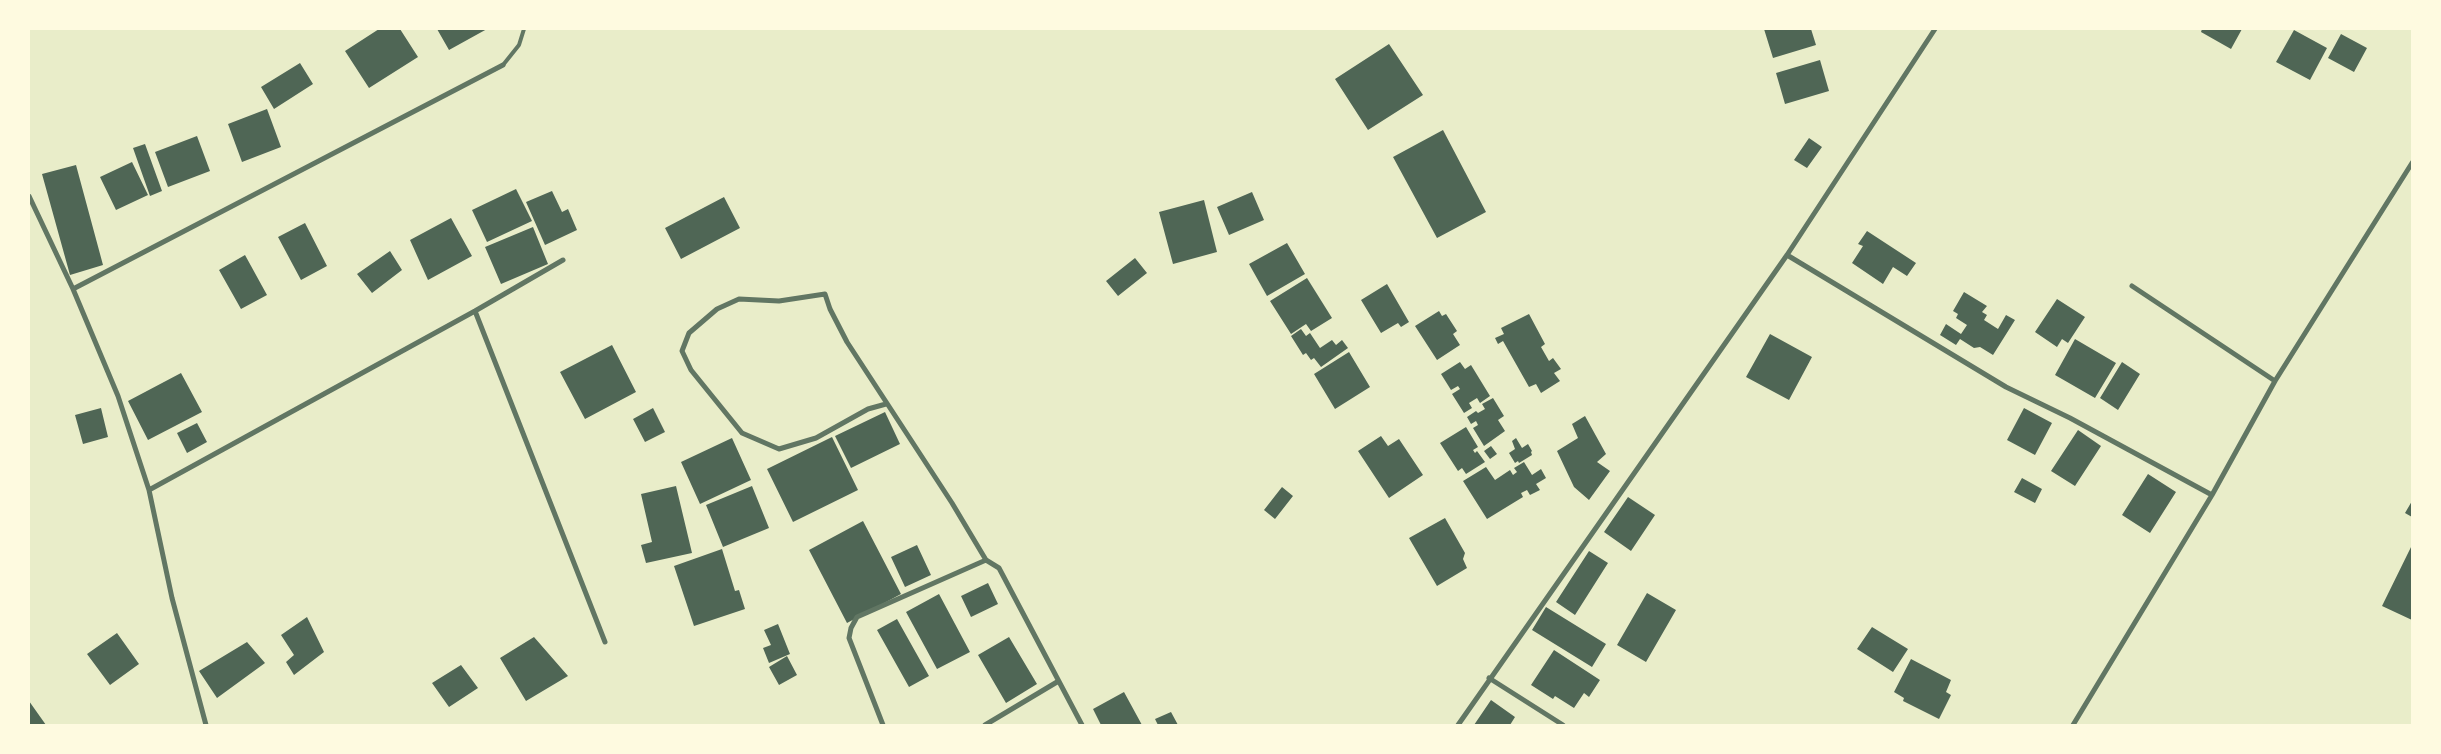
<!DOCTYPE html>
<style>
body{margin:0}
#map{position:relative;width:2441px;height:754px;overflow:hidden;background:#e9edc9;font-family:"Public Sans",sans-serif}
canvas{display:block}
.frame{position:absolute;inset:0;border:30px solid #fefae0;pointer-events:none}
</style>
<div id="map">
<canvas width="2441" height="754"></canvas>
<div class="frame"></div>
</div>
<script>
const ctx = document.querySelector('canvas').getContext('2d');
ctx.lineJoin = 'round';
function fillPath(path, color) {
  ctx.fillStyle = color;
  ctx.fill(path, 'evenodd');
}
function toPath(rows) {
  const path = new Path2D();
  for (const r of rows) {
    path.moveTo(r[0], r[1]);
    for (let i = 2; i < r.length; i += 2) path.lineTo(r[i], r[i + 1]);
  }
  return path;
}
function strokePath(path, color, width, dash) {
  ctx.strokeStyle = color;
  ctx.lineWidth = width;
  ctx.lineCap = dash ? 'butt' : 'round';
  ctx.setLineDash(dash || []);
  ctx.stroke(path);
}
fillPath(toPath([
 [379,29,400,29,418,57,369,88,345,51],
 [437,29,487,29,449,50],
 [1764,29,1811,29,1816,45,1773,58],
 [2202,29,2242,29,2231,49,2201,32],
 [2294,30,2327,48,2310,80,2276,62],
 [2341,34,2367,48,2354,72,2328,58],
 [1389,44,1423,95,1368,130,1335,79],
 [1820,60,1829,91,1785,104,1776,73],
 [300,63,313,84,274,109,261,87],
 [267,109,281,147,242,162,228,124],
 [1443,130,1486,212,1437,238,1393,157],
 [197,136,210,171,168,187,155,152],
 [1809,138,1822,147,1807,168,1794,160],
 [145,144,162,191,150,196,133,148],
 [132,162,148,195,116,210,100,177],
 [76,165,103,265,70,275,42,174],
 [516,189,532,221,487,242,472,210],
 [552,191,562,212,568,209,577,230,545,245,526,202],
 [1252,192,1264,220,1229,235,1217,207],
 [724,197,740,228,681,259,665,228],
 [1204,200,1217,252,1173,264,1159,212],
 [451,218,472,256,428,280,410,240],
 [305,223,327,266,301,280,278,237],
 [533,227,548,264,501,284,485,247],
 [1867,231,1916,263,1907,276,1893,267,1883,284,1852,263,1863,246,1858,244],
 [1287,243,1305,274,1267,296,1249,264],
 [390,251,402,270,372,293,357,274],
 [245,255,267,295,241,309,219,270],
 [1135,258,1147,273,1118,296,1106,281],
 [1307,278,1332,318,1311,331,1306,324,1291,334,1270,301],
 [1387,284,1409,322,1401,327,1398,323,1381,333,1361,300],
 [1964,292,1987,306,1982,312,1987,315,1984,320,1998,329,2006,315,2015,320,1993,355,1980,347,1974,348,1960,339,1956,345,1940,335,1946,324,1961,334,1967,325,1956,318,1958,314,1953,311],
 [2057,299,2085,317,2068,343,2062,339,2057,347,2035,332],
 [1439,311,1442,316,1446,314,1457,331,1453,334,1460,345,1437,360,1415,326],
 [1529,314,1545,344,1541,347,1549,361,1553,358,1561,369,1554,373,1560,381,1541,393,1536,384,1529,387,1503,341,1498,344,1495,338,1504,334,1501,328],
 [1301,329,1306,336,1310,333,1320,348,1332,340,1336,345,1342,340,1348,348,1321,367,1314,358,1311,360,1306,353,1303,355,1291,336],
 [1770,334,1812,357,1789,400,1746,377],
 [2075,339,2116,363,2095,398,2055,375],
 [612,345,636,392,585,419,560,372],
 [1349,352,1370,387,1335,409,1314,374],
 [1460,362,1465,369,1471,365,1490,396,1480,403,1477,398,1469,403,1472,408,1464,413,1452,394,1460,389,1458,386,1451,390,1441,374],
 [2122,362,2140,374,2118,410,2100,398],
 [181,373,202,412,148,440,128,401],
 [1493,398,1504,416,1498,420,1505,431,1484,446,1473,428,1478,425,1476,421,1471,424,1467,417,1476,411,1478,413,1485,409,1482,404],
 [101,408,108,437,83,444,75,415],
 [653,408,665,432,645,442,633,419],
 [2024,408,2052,423,2035,455,2007,440],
 [885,412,900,444,851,468,835,436],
 [1585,416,1606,454,1597,462,1610,471,1589,500,1574,487,1557,451,1578,438,1572,424],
 [197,423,207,442,187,453,177,433],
 [1466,427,1478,447,1473,450,1475,453,1477,451,1485,462,1466,474,1462,468,1458,471,1440,443],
 [2078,430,2101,446,2075,486,2051,471],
 [1381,436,1388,446,1399,439,1423,475,1389,498,1358,451],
 [832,437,858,490,793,522,767,469],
 [732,438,751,480,700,504,681,462],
 [1516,438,1522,448,1528,444,1532,451,1531,452,1532,455,1519,463,1518,461,1515,463,1509,453,1515,449,1512,441],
 [1491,446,1497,454,1490,459,1484,451],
 [1524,462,1532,475,1541,469,1546,478,1536,484,1540,490,1530,495,1527,490,1521,493,1523,497,1487,519,1463,481,1486,467,1495,480,1510,470,1513,475,1517,472,1514,468],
 [2148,474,2176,492,2150,533,2122,515],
 [2022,478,2042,489,2035,503,2014,492],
 [676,486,692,553,646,563,641,545,652,542,641,494],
 [752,486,769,528,723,547,706,505],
 [1282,487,1293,496,1275,519,1264,510],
 [1628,497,1655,515,1631,551,1604,532],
 [2412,501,2412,517,2405,513],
 [1445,518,1465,553,1463,559,1467,568,1437,586,1409,538],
 [863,521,901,594,847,623,809,550],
 [917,545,931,575,905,587,891,557],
 [2412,545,2412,620,2382,606],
 [722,549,735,591,739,590,745,609,694,626,674,566],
 [1589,551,1608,563,1575,615,1556,602],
 [988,583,998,604,971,617,961,596],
 [1647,593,1676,610,1646,662,1617,645],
 [939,594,970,652,937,669,906,612],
 [1546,607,1606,644,1592,667,1532,630],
 [307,617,324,652,294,675,286,662,294,655,281,635],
 [897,619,929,676,909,687,877,630],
 [778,624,790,654,769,663,763,648,771,645,764,630],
 [1872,627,1908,649,1893,672,1857,649],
 [117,633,139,664,110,685,87,654],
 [534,637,568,676,526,701,500,658],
 [1009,637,1037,684,1006,703,978,655],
 [247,642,265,663,217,698,199,671],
 [1554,650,1600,680,1589,697,1584,693,1574,708,1555,696,1553,699,1531,685],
 [787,656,797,675,779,685,769,667],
 [1911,659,1951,680,1946,692,1951,695,1939,719,1903,701,1904,698,1894,692],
 [461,665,478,688,449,707,432,683],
 [1124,692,1142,725,1101,725,1093,709],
 [1491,700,1515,717,1510,725,1474,725],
 [29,701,46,725,29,725],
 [1171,712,1178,725,1158,725,1155,719]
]), '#4f6655');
strokePath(toPath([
 [503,65,519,45,524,29]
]), '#617663', 4);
strokePath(toPath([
 [29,196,73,289,118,396,149,490,172,598,206,725],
 [1787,255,2006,387,2070,418,2212,495],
 [2132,286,2275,381],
 [73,289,503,65],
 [475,311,605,642],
 [886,404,868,409,816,438,779,449,742,433,691,370,682,351,689,333,717,309,739,299,779,301,825,294,830,309,847,342,952,503,986,560,999,568,1082,725],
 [149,490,475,311,563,260],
 [1489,678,1563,725],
 [883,725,849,638,851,628,857,617,986,560],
 [985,725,1057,682],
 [1458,725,1787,255,1935,29],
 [2073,725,2212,495,2275,381,2412,163]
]), '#617663', 5);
</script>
